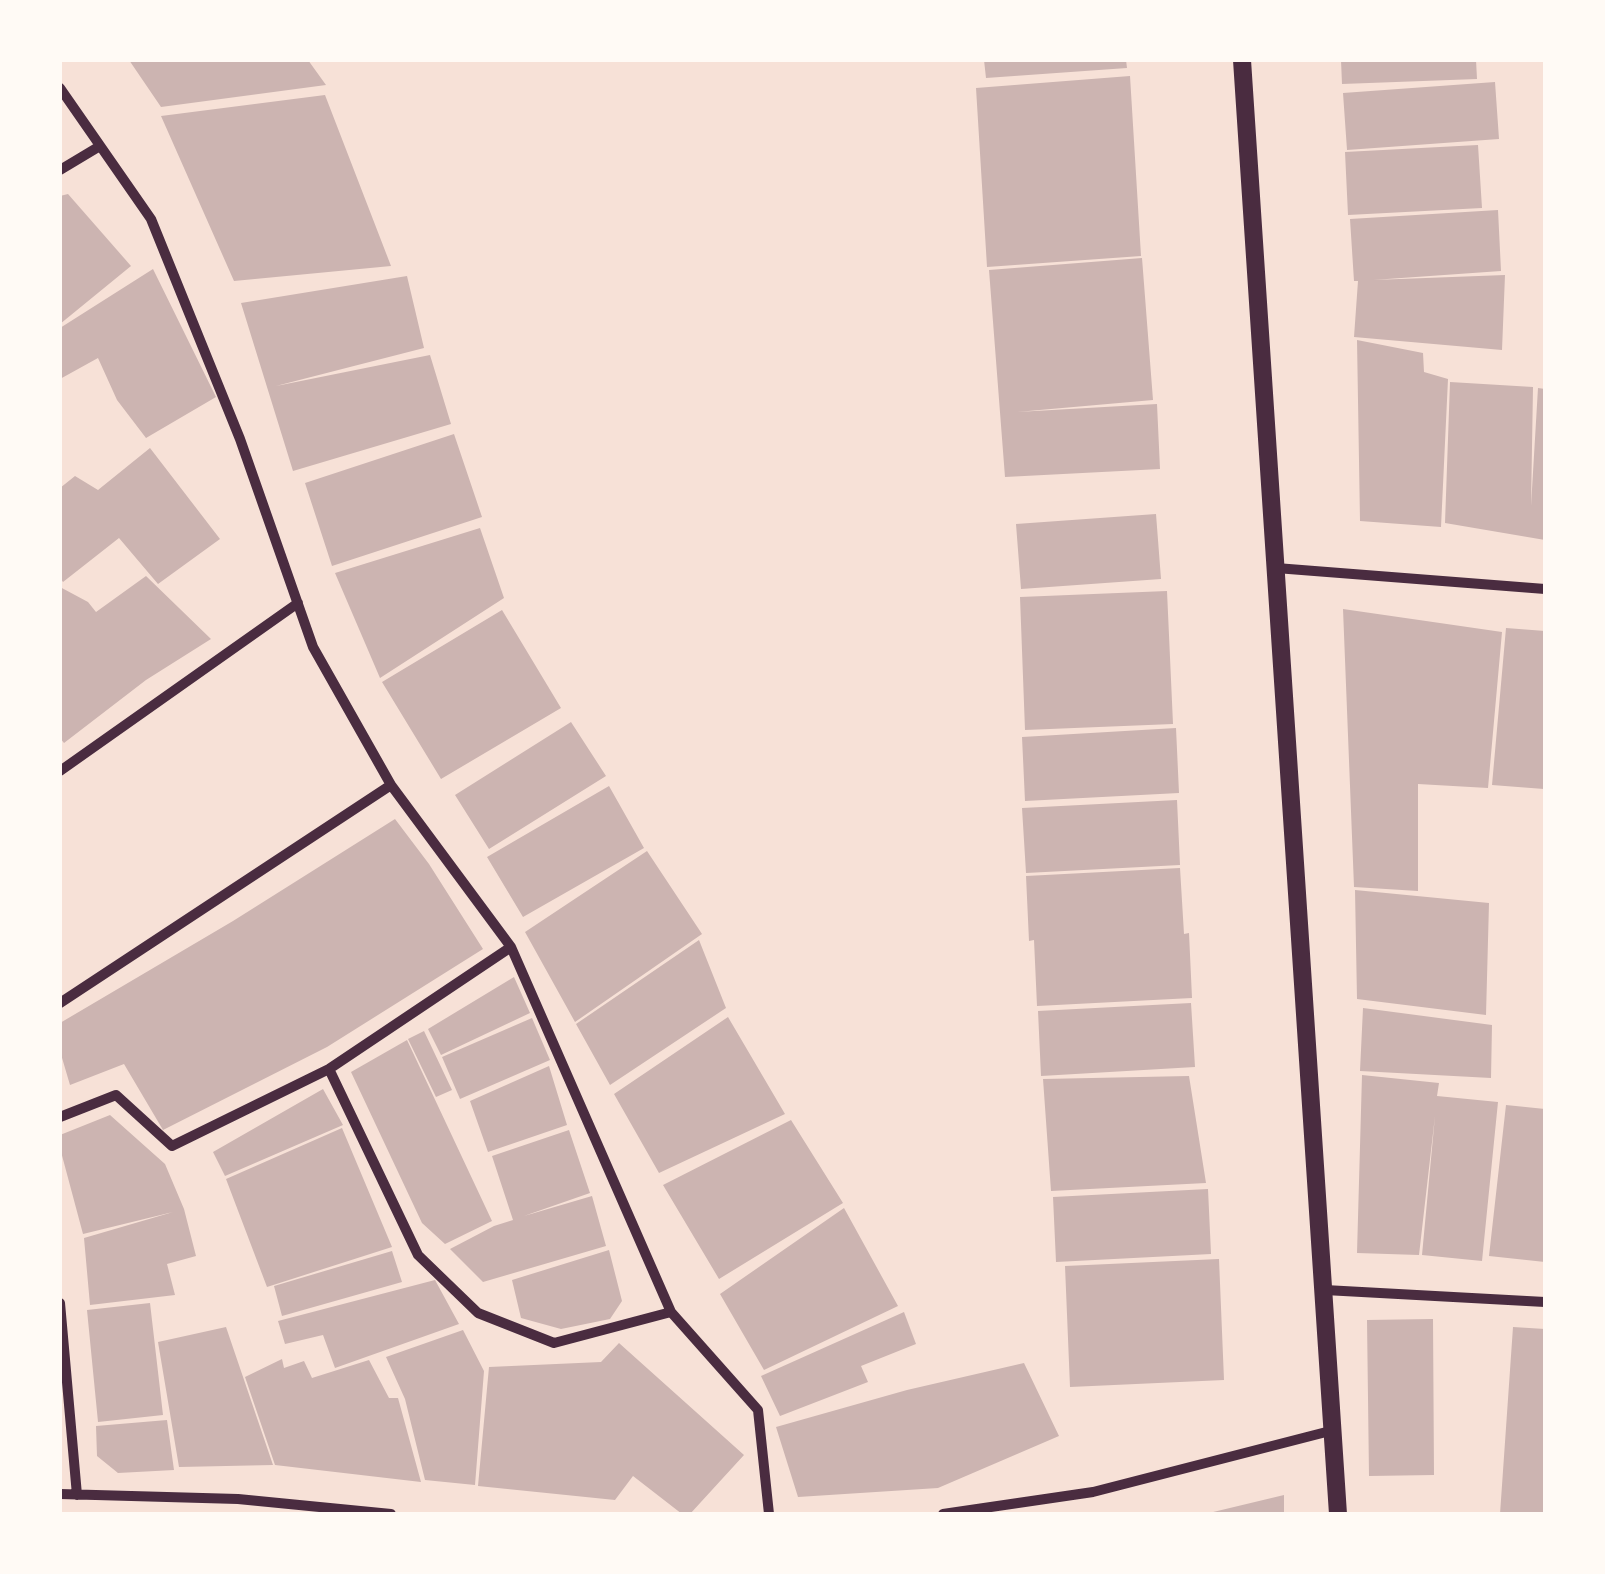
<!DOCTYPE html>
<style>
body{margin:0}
#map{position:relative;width:1605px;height:1574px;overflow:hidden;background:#f7e1d7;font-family:Rubik,sans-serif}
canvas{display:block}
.frame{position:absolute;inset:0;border:62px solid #fffaf5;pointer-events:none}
</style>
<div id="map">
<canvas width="1605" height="1574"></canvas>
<div class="frame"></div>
</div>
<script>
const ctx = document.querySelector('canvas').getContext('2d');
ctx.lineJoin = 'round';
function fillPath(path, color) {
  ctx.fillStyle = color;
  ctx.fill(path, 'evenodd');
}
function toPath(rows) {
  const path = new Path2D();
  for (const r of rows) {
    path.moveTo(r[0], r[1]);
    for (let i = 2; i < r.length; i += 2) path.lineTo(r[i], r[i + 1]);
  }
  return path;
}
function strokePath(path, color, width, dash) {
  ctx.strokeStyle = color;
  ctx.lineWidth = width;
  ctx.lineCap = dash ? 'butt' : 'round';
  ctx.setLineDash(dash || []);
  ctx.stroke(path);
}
fillPath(toPath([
 [129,60,308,60,326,85,161,107],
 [984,60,1126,60,1127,68,986,78],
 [1341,60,1476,60,1477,79,1342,84],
 [1130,76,1141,256,987,267,976,88],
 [1495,82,1499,139,1347,150,1343,93],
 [325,95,391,266,234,281,161,116],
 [1478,145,1482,208,1348,215,1345,152],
 [68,194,131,266,60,324,60,196],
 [1498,210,1501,271,1373,280,1505,275,1502,350,1354,337,1358,281,1354,281,1350,219],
 [1142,258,1153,400,1017,412,1157,404,1160,469,1005,477,989,270],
 [153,269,216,397,146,438,117,400,98,358,60,379,60,328],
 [407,276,424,348,276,386,430,355,451,424,293,471,241,303],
 [1357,340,1423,353,1424,372,1448,379,1441,527,1360,521],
 [1450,382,1533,387,1531,506,1538,388,1545,389,1545,540,1445,523],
 [454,434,482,517,332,566,305,483],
 [150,448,220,539,158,584,119,538,63,582,60,578,60,488,75,476,98,490],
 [1156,514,1161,579,1021,589,1016,524],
 [480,528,504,598,380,678,335,573],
 [146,576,211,639,146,680,64,743,60,738,60,587,88,602,96,612],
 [1167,591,1173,724,1025,730,1020,597],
 [1343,609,1502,632,1488,788,1418,784,1418,891,1354,887],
 [502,610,561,708,441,779,382,682],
 [1506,628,1545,631,1544,789,1492,785],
 [571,722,606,776,489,849,455,795],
 [1176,728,1179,793,1025,801,1022,737],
 [609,786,644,848,523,917,487,857],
 [1177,800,1180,865,1026,873,1022,808],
 [395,819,429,864,483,949,327,1047,163,1130,124,1064,70,1085,60,1051,60,1023,233,921],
 [647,851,702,934,575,1022,525,932],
 [1180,868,1184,934,1189,933,1192,998,1037,1006,1034,940,1029,941,1026,876],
 [1355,890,1489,903,1486,1015,1357,999],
 [699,940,726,1008,610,1085,576,1024],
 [514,977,530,1013,441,1055,428,1029],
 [1191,1003,1195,1067,1041,1076,1038,1011],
 [1363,1008,1492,1025,1491,1078,1360,1071],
 [728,1017,785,1114,659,1173,614,1094],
 [532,1018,550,1060,460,1099,442,1057],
 [424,1031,452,1090,436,1097,408,1039],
 [407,1040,492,1221,445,1244,422,1223,351,1072],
 [549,1066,567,1125,488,1152,470,1101],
 [1362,1075,1439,1083,1437,1096,1498,1102,1482,1261,1422,1255,1435,1116,1419,1255,1357,1253],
 [1189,1076,1206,1183,1051,1191,1043,1079],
 [323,1089,343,1125,225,1176,213,1152],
 [1506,1105,1545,1109,1545,1262,1489,1256],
 [110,1115,165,1164,184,1209,196,1256,167,1264,175,1295,90,1305,84,1238,173,1212,83,1234,60,1148,60,1135],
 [791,1120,843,1203,719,1279,663,1185],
 [342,1128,392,1247,267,1287,226,1179],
 [569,1130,590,1193,524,1216,592,1196,606,1246,483,1282,450,1249,494,1226,513,1220,492,1156],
 [1208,1189,1211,1254,1056,1262,1053,1197],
 [844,1208,898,1306,764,1370,720,1294],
 [609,1250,622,1301,610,1319,561,1329,521,1318,512,1280],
 [392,1251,402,1282,282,1316,274,1286],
 [1219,1259,1224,1380,1070,1387,1065,1266],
 [435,1280,459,1324,335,1368,323,1335,285,1344,278,1321],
 [150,1303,163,1415,98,1422,87,1310],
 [904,1312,916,1344,861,1366,868,1382,780,1416,761,1376],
 [1433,1319,1434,1475,1369,1476,1367,1320],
 [226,1327,273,1465,179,1467,158,1342],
 [1513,1327,1545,1329,1545,1514,1500,1514],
 [463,1330,484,1371,475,1485,425,1480,405,1399,386,1357],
 [619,1343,744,1455,690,1514,682,1514,633,1476,615,1500,478,1486,489,1367,601,1362],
 [282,1359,284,1368,304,1361,312,1378,369,1360,389,1398,398,1398,421,1482,275,1465,245,1377],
 [1024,1363,1059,1436,938,1488,798,1497,776,1427,907,1390],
 [167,1420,174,1470,118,1473,97,1456,96,1426],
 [1284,1495,1284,1514,1209,1514,1209,1513]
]), '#ccb4b1');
strokePath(toPath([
 [60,88,151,219,240,439,313,647,391,785,511,947,671,1312,758,1410,769,1514],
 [60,170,100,146],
 [1276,568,1545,589],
 [60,771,298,603],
 [60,1003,391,785],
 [329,1069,418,1255,478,1313,554,1343,671,1312],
 [60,1117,116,1095,172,1146,329,1069,511,947],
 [1325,1290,1545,1302],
 [60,1303,77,1495],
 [60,1494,238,1499,391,1514],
 [943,1514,1093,1492,1334,1430]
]), '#4a2c40', 10);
strokePath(toPath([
 [1242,60,1338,1514]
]), '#4a2c40', 18);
</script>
